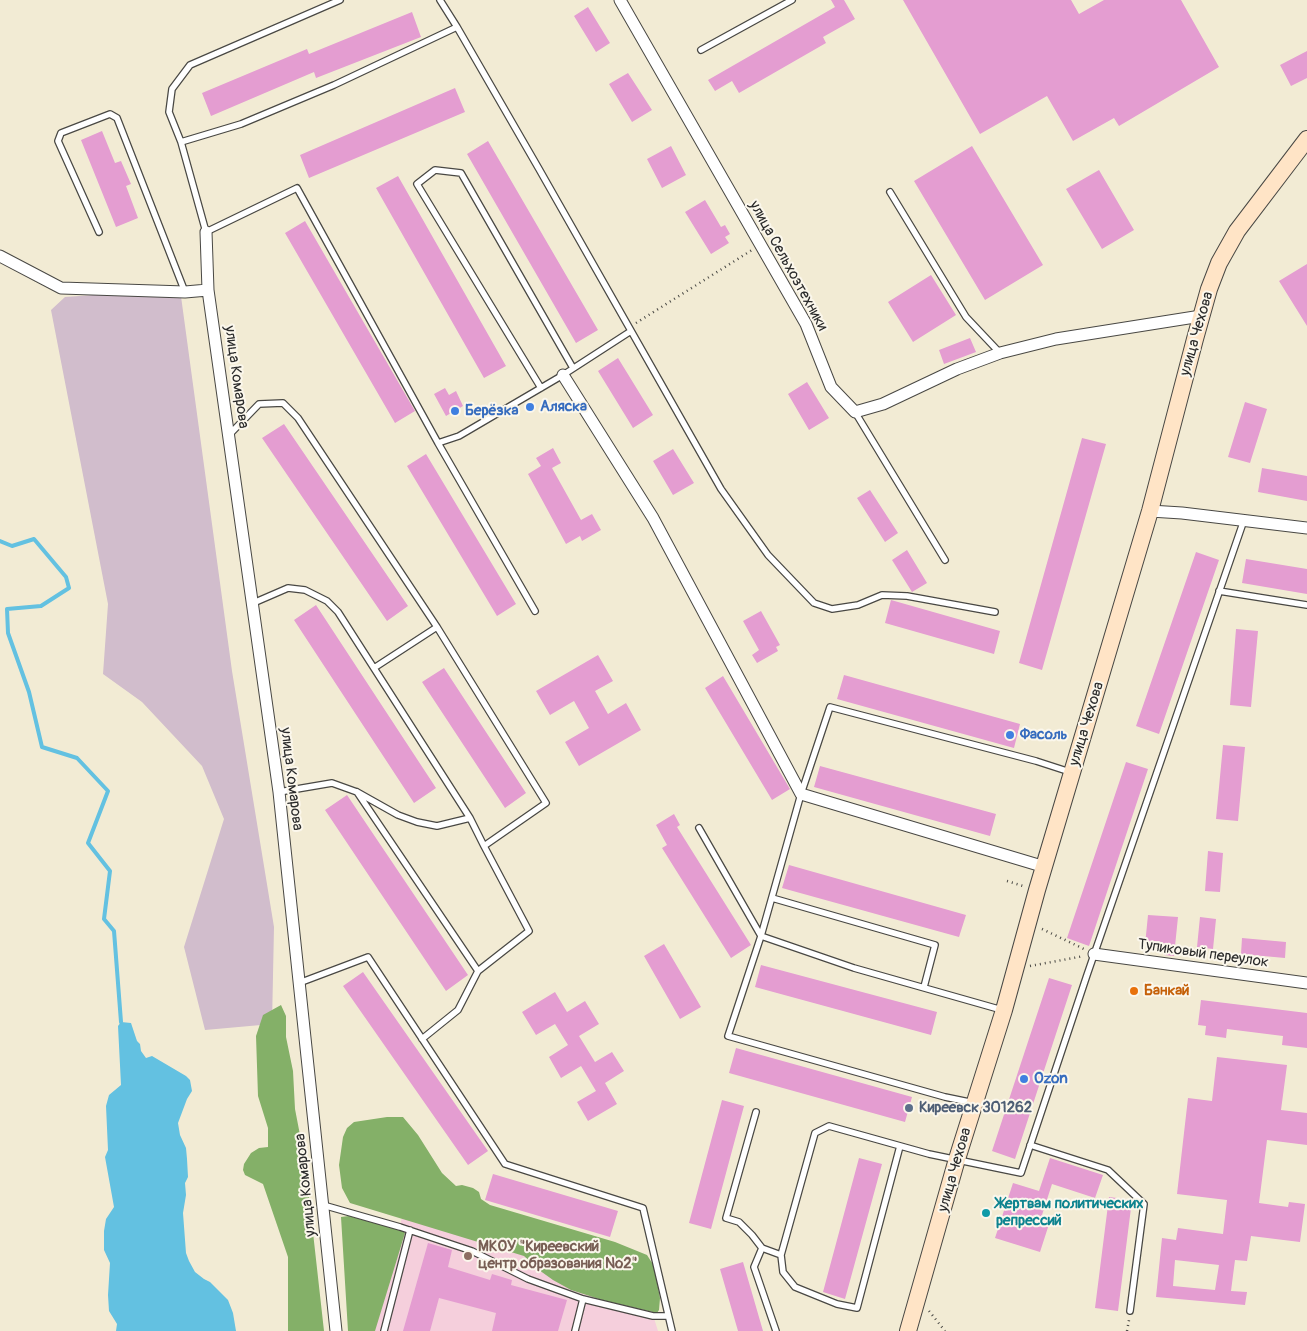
<!DOCTYPE html>
<meta charset="utf-8">
<style>
body{margin:0}
canvas{display:block;background:#f2ebd4}
</style>
<canvas width="1307" height="1331"></canvas>
<script>
const ctx = document.querySelector('canvas').getContext('2d');
ctx.lineJoin = 'round';
function fillPath(path, color) {
  ctx.fillStyle = color;
  ctx.fill(path, 'evenodd');
}
function toPath(rows) {
  const path = new Path2D();
  for (const r of rows) {
    path.moveTo(r[0], r[1]);
    for (let i = 2; i < r.length; i += 2) path.lineTo(r[i], r[i + 1]);
  }
  return path;
}
function strokePath(path, color, width, dash) {
  ctx.strokeStyle = color;
  ctx.lineWidth = width;
  ctx.lineCap = dash ? 'butt' : 'round';
  ctx.setLineDash(dash || []);
  ctx.stroke(path);
}
function write(font, color, halo, rows, align = 'center') {
  ctx.font = font + ' Pangolin,sans-serif';
  ctx.lineWidth = 4;
  ctx.setLineDash([]);
  ctx.textBaseline = 'middle';
  ctx.strokeStyle = halo;
  ctx.fillStyle = color;
  for (const [text, x, y, turn = 0] of rows) {
    ctx.save();
    ctx.translate(x, y);
    ctx.rotate((+turn || 0) * Math.PI / 180);
    ctx.textAlign = isNaN(turn) ? turn : align;
    if (halo) ctx.strokeText(text, 0, 0);
    ctx.fillText(text, 0, 0);
    ctx.restore();
  }
}
fillPath(toPath([
 [403,1214,644,1286,658,1331,370,1331]
]), '#f5cfdc');
fillPath(toPath([
 [180,289,232,671,274,927,272,1024,205,1030,184,947,224,819,202,766,142,702,103,674,108,604,51,310,65,297]
]), '#d1bdcc');
fillPath(toPath([
 [281,1005,286,1016,286,1037,293,1071,295,1109,305,1161,324,1331,288,1331,288,1257,263,1184,245,1175,243,1170,244,1164,251,1153,259,1148,268,1147,268,1128,258,1096,256,1036,263,1015],
 [387,1117,403,1117,418,1135,442,1173,456,1186,462,1185,473,1188,479,1192,481,1199,490,1205,615,1242,647,1255,654,1266,660,1298,659,1310,657,1313,602,1300,571,1290,553,1280,539,1270,524,1256,350,1203,342,1188,339,1165,343,1137,347,1128,354,1122],
 [349,1216,403,1231,405,1233,375,1331,348,1331,341,1217]
]), '#84b068');
fillPath(toPath([
 [121,1022,131,1023,137,1041,140,1044,141,1051,146,1058,152,1056,186,1076,190,1080,192,1091,187,1099,178,1123,180,1135,186,1148,187,1159,188,1177,185,1183,186,1195,183,1213,186,1253,189,1261,195,1272,204,1279,210,1282,228,1300,233,1313,236,1331,116,1331,117,1324,109,1311,108,1295,110,1263,104,1250,104,1231,106,1219,114,1207,105,1157,108,1150,106,1106,109,1095,121,1085,118,1026]
]), '#63c1e1');
strokePath(toPath([
 [0,541,12,546,34,539,66,577,69,588,41,606,7,609,8,633,29,692,42,747,77,758,108,791,88,843,110,871,104,919,114,931,121,1022]
]), '#63c1e1', 4);
fillPath(toPath([
 [831,0,844,0,855,19,823,37,826,43,739,93,732,81,715,91,708,80,835,7],
 [903,0,1071,0,1079,14,1104,0,1181,0,1219,67,1119,126,1114,118,1073,141,1047,96,980,134],
 [588,7,610,43,596,52,574,16],
 [412,12,421,37,316,78,314,72,211,116,202,93,307,49,309,54],
 [1307,51,1307,78,1291,86,1280,65],
 [628,73,652,110,632,122,609,84],
 [455,88,465,112,309,178,300,155],
 [102,131,115,163,121,161,131,184,126,186,138,218,116,227,81,140],
 [488,141,598,330,576,343,467,154],
 [671,146,686,175,662,188,647,159],
 [972,146,1043,265,985,300,914,181],
 [1099,170,1134,230,1102,249,1066,189],
 [398,176,506,366,484,378,376,188],
 [705,200,721,227,725,225,730,234,725,237,729,243,711,254,685,212],
 [305,221,415,411,395,423,285,233],
 [1307,264,1307,326,1279,281],
 [931,275,956,315,913,342,888,302],
 [970,338,976,352,944,364,939,350],
 [618,358,653,415,633,428,598,371],
 [807,382,829,418,809,430,788,394],
 [445,388,449,395,456,391,463,406,446,416,434,394],
 [1245,402,1267,409,1250,463,1228,457],
 [284,424,408,606,387,621,262,438],
 [1082,438,1106,444,1042,670,1019,663],
 [553,448,561,463,552,468,581,520,592,514,601,530,582,541,580,536,566,544,528,474,541,466,536,458],
 [673,449,694,483,673,495,653,461],
 [426,454,516,604,497,616,407,466],
 [1262,468,1307,476,1307,501,1258,492],
 [870,490,898,533,885,542,857,498],
 [907,550,927,583,912,592,892,560],
 [1196,552,1219,560,1159,734,1136,726],
 [1246,559,1307,569,1307,594,1242,583],
 [891,600,1000,631,994,654,885,623],
 [316,605,436,788,414,803,294,620],
 [761,611,780,645,776,647,778,651,757,663,752,655,759,650,743,621],
 [1236,629,1258,631,1251,707,1230,705],
 [598,655,613,681,595,691,608,714,626,703,641,730,579,766,565,742,589,728,574,701,550,715,536,691],
 [444,668,526,793,505,808,422,682],
 [844,675,1020,724,1014,748,837,699],
 [723,676,790,789,772,800,705,688],
 [1223,745,1245,747,1238,821,1216,819],
 [1126,762,1148,769,1089,946,1067,938],
 [820,766,996,814,990,836,814,787],
 [347,795,468,975,446,991,325,810],
 [674,814,680,825,677,827,751,945,731,958,662,848,667,845,656,825],
 [1208,851,1223,853,1220,892,1205,891],
 [789,865,966,915,959,937,782,888],
 [1148,915,1178,917,1174,956,1164,955,1165,946,1145,945],
 [1200,917,1216,919,1213,949,1197,947],
 [1242,938,1286,942,1285,958,1241,954],
 [664,944,701,1007,680,1019,644,956],
 [761,965,937,1012,931,1035,755,987],
 [363,972,488,1151,468,1165,343,986],
 [1049,978,1072,985,1015,1159,992,1151],
 [555,992,567,1012,585,1001,599,1024,579,1036,595,1062,612,1052,624,1071,605,1083,617,1104,588,1121,577,1102,596,1091,581,1066,561,1078,549,1057,568,1045,555,1024,536,1035,522,1012],
 [1201,1000,1307,1013,1307,1048,1282,1045,1283,1036,1227,1029,1226,1038,1205,1035,1206,1026,1198,1025],
 [736,1048,912,1097,905,1122,729,1073],
 [1217,1057,1287,1065,1281,1110,1307,1113,1307,1145,1267,1140,1259,1203,1288,1207,1289,1202,1305,1204,1300,1242,1251,1236,1247,1261,1235,1260,1231,1291,1247,1292,1245,1305,1156,1297,1162,1238,1176,1240,1178,1228,1223,1234,1227,1200,1177,1194,1188,1098,1212,1101],
 [1175,1260,1219,1265,1215,1290,1173,1286],
 [722,1100,744,1106,711,1229,689,1223],
 [859,1158,882,1164,845,1299,823,1292],
 [1050,1158,1103,1175,1095,1198,1052,1184,1042,1215,1051,1218,1040,1252,995,1238,1013,1183,1039,1191],
 [493,1174,618,1211,610,1237,485,1200],
 [1109,1197,1132,1200,1118,1311,1095,1308],
 [428,1243,452,1250,448,1267,490,1280,492,1274,512,1280,511,1285,567,1300,558,1331,492,1331,496,1313,439,1298,430,1331,403,1331],
 [743,1262,763,1331,738,1331,720,1269]
]), '#e49dd1');
const service = toPath([
 [340,0,190,65,172,89,169,112,181,142,206,232,297,188,438,443,459,436,563,375,631,331],
 [440,0,457,27,539,169,721,489,768,555,814,603,832,609,858,605,882,595,907,596,995,612],
 [701,50,792,0],
 [181,142,241,124,334,85,457,27],
 [890,192,966,317,1000,353],
 [99,232,58,141,61,133,110,114,117,118,185,292],
 [541,388,417,184,435,170,461,173,573,368],
 [855,412,945,560],
 [229,435,259,404,283,403,298,418,437,627,546,803,484,846,529,931,478,971,458,1010,422,1039],
 [438,443,535,611],
 [1219,591,1307,605],
 [251,604,288,588,305,590,327,601,338,612,470,818,484,846],
 [374,668,437,627],
 [279,792,332,783,357,792,398,815,417,822,437,826,470,818],
 [357,792,478,971],
 [699,828,761,936,854,968,1002,1010],
 [772,898,935,945,924,987],
 [299,983,368,957,505,1164,643,1208,672,1331],
 [974,1103,945,1097,728,1036,761,936,801,794,830,707,1036,761,1070,772],
 [756,1112,726,1218,739,1222,752,1235,762,1248,781,1255,815,1133,829,1126,929,1154,1021,1173,1087,975,1244,520],
 [1030,1145,1108,1170,1144,1204,1130,1311],
 [323,1205,400,1227,472,1251,528,1279,583,1299,575,1331],
 [762,1248,754,1267,776,1331],
 [781,1255,783,1272,795,1287,837,1304,857,1308,900,1146],
 [583,1299,653,1316,668,1316],
 [384,1331,410,1230]
]);
const minor = toPath([
 [620,0,806,324,831,387,855,412,883,404,957,369,1000,353,1056,339,1201,316],
 [206,232,208,290,279,792,336,1331],
 [0,256,61,288,185,292,208,290],
 [563,375,653,518,801,794,1045,867],
 [1150,511,1182,513,1307,528],
 [1094,954,1307,983]
]);
const secondary = toPath([
 [908,1331,957,1159,1004,1010,1037,890,1150,511,1195,339,1209,289,1219,263,1237,231,1307,139]
]);
strokePath(service, '#494844', 8);
strokePath(minor, '#494844', 13);
strokePath(secondary, '#494844', 18);
strokePath(toPath([
 [636,323,752,250],
 [1007,881,1023,886],
 [1042,929,1084,949],
 [1030,966,1084,956],
 [929,1311,945,1331],
 [1127,1331,1129,1320]
]), '#494844', 2.5, [1, 4]);
strokePath(service, '#fff', 5.5);
strokePath(minor, '#fff', 11);
strokePath(secondary, '#ffe4c6', 16);
for (const [x, y, r, color] of [
 [530,407,5,"#3f7fe0"],
 [455,411,5,"#3f7fe0"],
 [1010,735,5,"#3f7fe0"],
 [1134,991,5,"#e8710a"],
 [1024,1079,5,"#3f7fe0"],
 [909,1108,5,"#5c6f8a"],
 [986,1213,5,"#0f9aa8"],
 [468,1256,5,"#8d6e63"]
]) {
  const dot = new Path2D();
  dot.arc(x, y, r, 0, 2 * Math.PI);
  ctx.fillStyle = color;
  ctx.fill(dot);
  strokePath(dot, '#fbf7ec', 2);
}
write('15px', '#2b2b2b', '#fbf7ec', [
 ["улица Сельхозтехники",788,266,61],
 ["улица Чехова",1197,334,-74],
 ["улица Комарова",236,377,82],
 ["улица Чехова",1087,724,-73],
 ["улица Комарова",291,779,83],
 ["Тупиковый переулок",1203,954,8],
 ["улица Чехова",955,1170,-74],
 ["улица Комарова",306,1185,-96]
]);
write('bold 15px', '#366cbe', '#fbf7ec', [
 ["Аляска",540,407],
 ["Берёзка",465,411],
 ["Фасоль",1020,735],
 ["Ozon",1034,1079]
], 'left');
write('bold 15px', '#c56008', '#fbf7ec', [
 ["Банкай",1144,991]
], 'left');
write('bold 15px', '#4e5e75', '#fbf7ec', [
 ["Киреевск 301262",919,1108]
], 'left');
write('bold 15px', '#0d838f', '#fbf7ec', [
 ["Жертвам политических",996,1204],
 ["репрессий",996,1221]
], 'left');
write('bold 15px', '#785e54', '#fbf7ec', [
 ["МКОУ \"Киреевский",478,1247],
 ["центр образования №2\"",478,1264]
], 'left');
</script>
